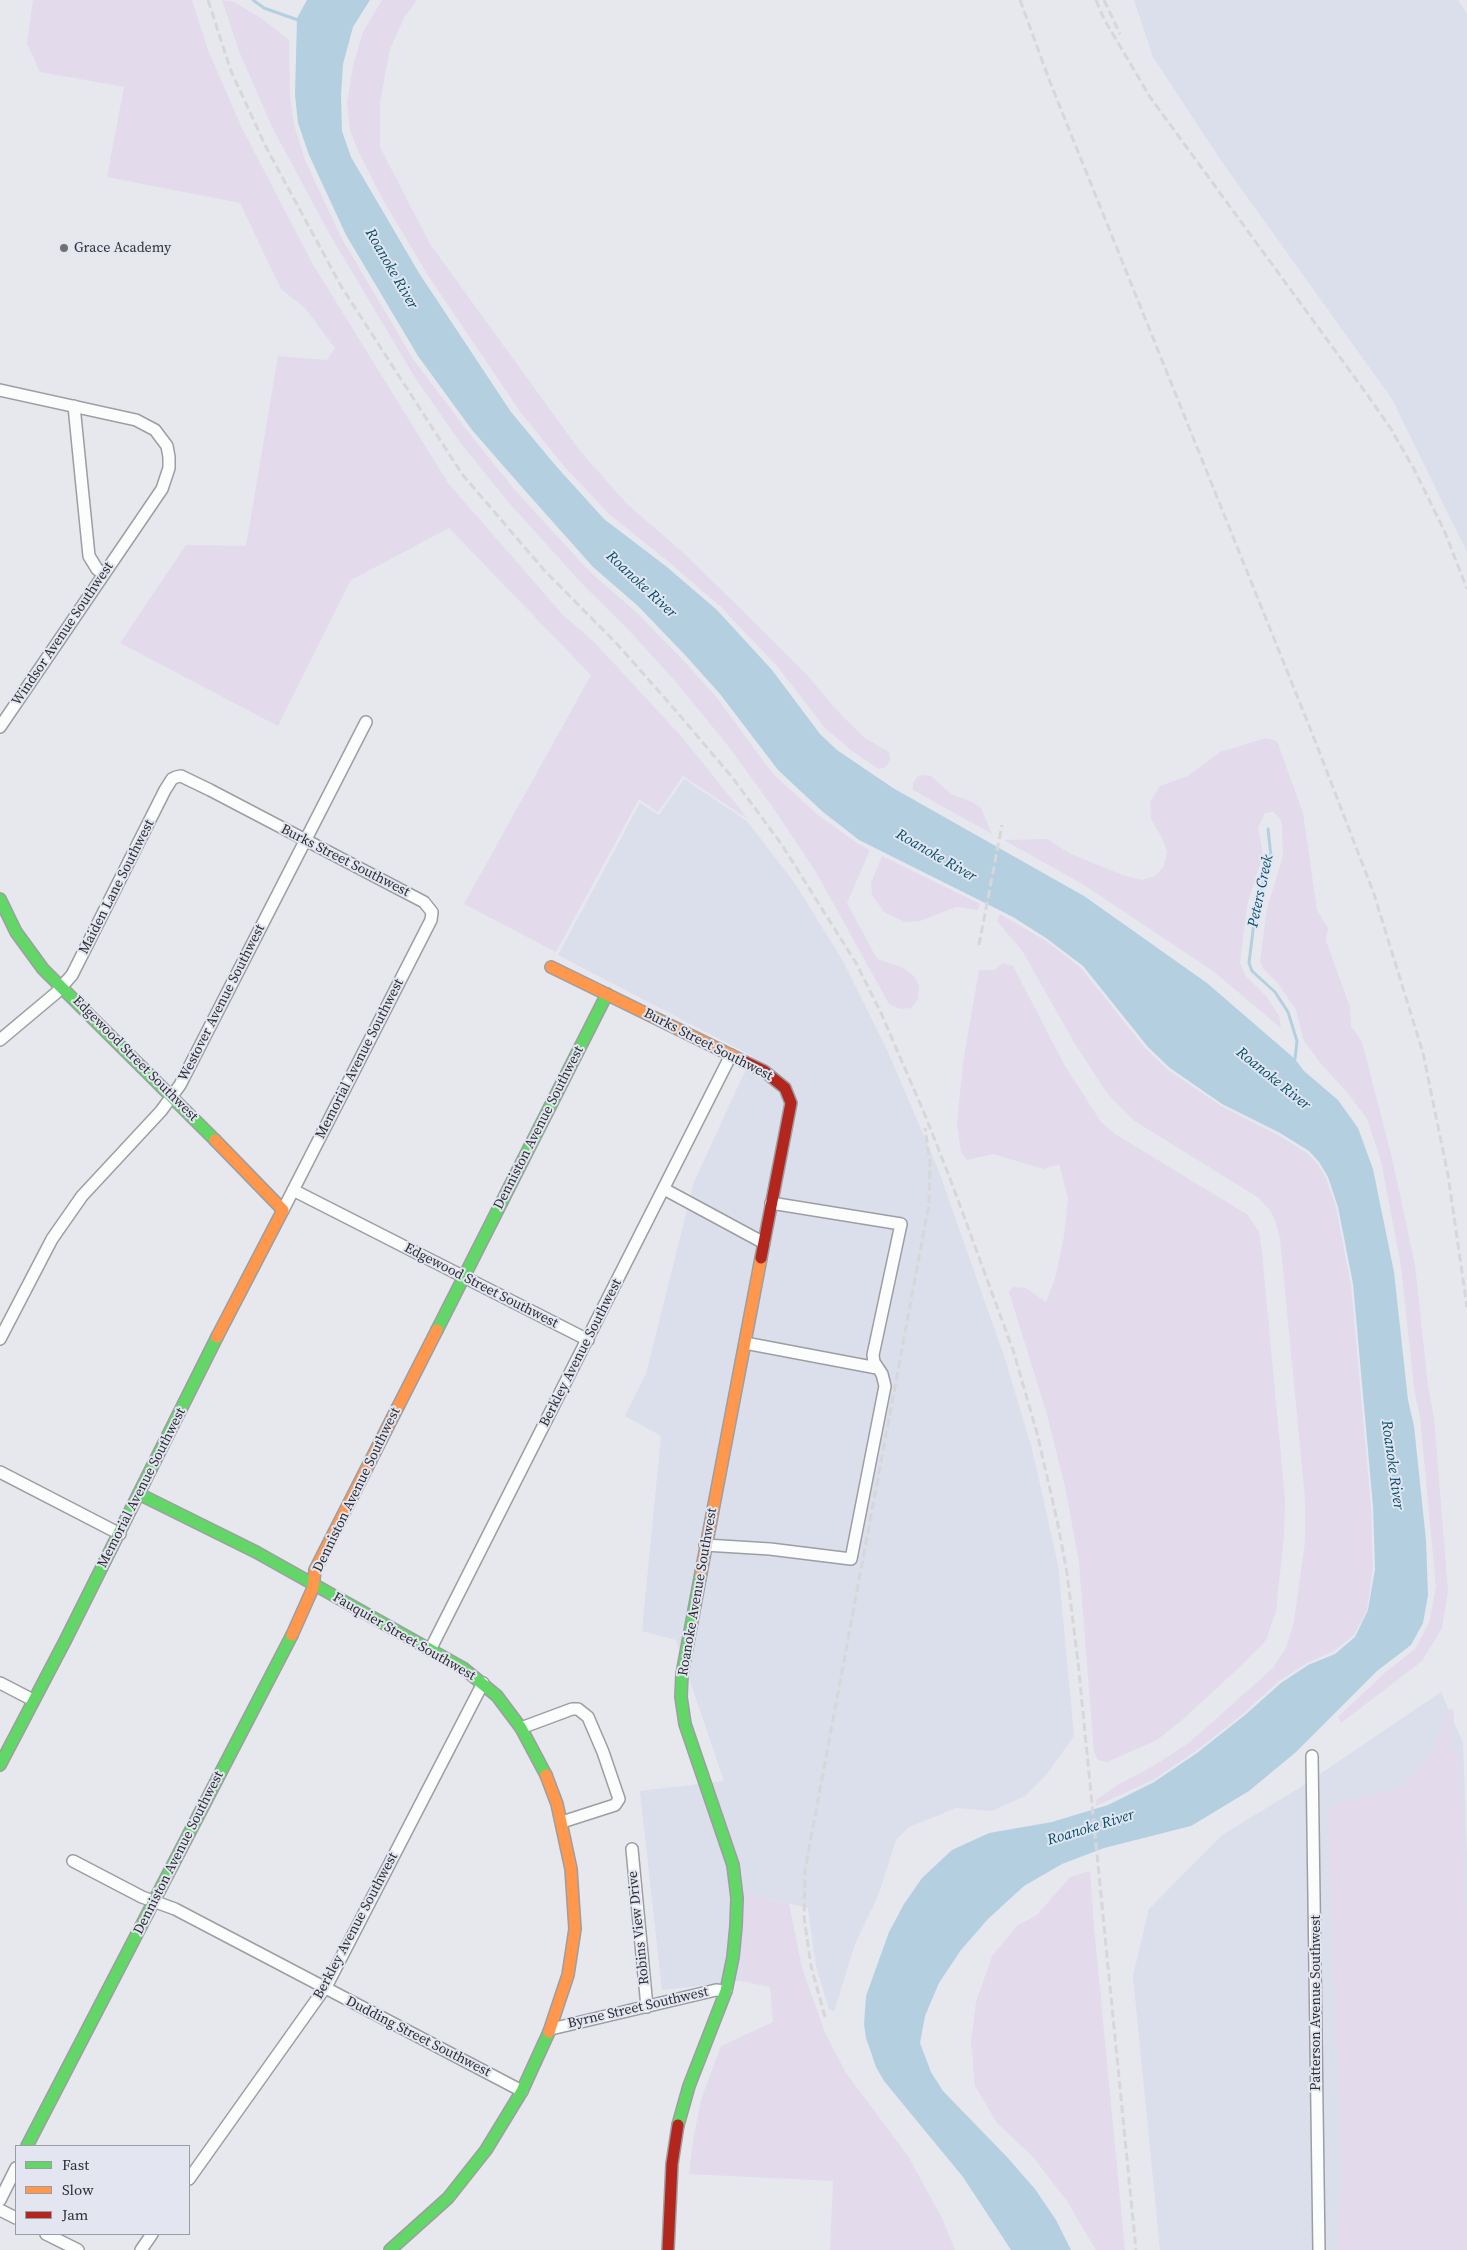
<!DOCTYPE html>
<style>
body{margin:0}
#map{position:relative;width:1467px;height:2250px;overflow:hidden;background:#e6e8ee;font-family:"Source Serif 4",serif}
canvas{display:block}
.legend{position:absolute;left:15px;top:2145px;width:175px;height:90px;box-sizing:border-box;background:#e3e6f1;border:1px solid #9b9da5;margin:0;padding:6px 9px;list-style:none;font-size:15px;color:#2e2f33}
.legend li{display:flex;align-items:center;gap:10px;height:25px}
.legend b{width:25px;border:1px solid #9b9da5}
</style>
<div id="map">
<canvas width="1467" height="2250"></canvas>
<ul class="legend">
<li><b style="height:6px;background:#63d668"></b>Fast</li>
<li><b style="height:6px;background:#ff974d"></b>Slow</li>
<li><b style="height:6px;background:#b3261e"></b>Jam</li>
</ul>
</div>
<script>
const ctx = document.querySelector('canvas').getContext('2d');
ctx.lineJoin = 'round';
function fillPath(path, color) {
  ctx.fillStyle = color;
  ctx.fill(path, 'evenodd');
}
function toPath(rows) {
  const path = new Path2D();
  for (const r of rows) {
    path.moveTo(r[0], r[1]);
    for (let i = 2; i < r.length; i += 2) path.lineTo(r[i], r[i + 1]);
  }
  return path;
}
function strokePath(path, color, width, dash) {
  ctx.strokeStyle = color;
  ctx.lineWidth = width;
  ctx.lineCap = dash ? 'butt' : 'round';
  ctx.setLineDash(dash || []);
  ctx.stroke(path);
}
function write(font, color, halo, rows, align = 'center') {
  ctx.font = font + ' "Source Serif 4",serif';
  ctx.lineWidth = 4;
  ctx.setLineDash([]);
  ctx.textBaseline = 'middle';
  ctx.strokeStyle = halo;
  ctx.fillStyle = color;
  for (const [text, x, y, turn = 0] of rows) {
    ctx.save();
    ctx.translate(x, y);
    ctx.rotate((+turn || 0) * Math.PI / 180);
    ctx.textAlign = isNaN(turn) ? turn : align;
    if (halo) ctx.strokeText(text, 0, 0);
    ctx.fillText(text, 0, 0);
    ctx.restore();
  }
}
fillPath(toPath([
 [1134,0,1458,0,1467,14,1467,552,1392,399,1220,159,1153,57],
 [684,779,747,821,796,885,844,963,888,1052,938,1169,1005,1359,1032,1449,1058,1565,1074,1736,1046,1775,1025,1796,992,1811,956,1808,909,1827,896,1840,878,1896,855,1944,834,2012,829,2009,816,1966,808,1908,746,1894,741,1981,662,1990,640,1791,724,1781,676,1640,642,1631,661,1436,625,1416,646,1374,694,1182,752,1056,558,955,640,803,659,815],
 [1441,1692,1463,1743,1467,1856,1467,2250,1160,2250,1133,1976,1149,1909,1222,1835,1301,1787]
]), '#dbdeeb');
fillPath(toPath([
 [33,0,192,0,208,50,241,126,312,263,448,483,563,615,594,642,681,736,748,819,683,776,658,812,639,799,556,952,464,904,591,675,449,528,351,580,278,726,120,643,186,545,246,546,278,356,327,360,335,348,305,308,281,289,240,203,107,177,124,87,40,72,27,44],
 [222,0,234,2,261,18,289,40,290,95,294,125,305,160,341,237,413,359,469,433,515,490,589,571,635,611,683,660,717,698,773,774,818,815,857,843,870,850,847,903,877,959,903,968,914,976,919,986,918,999,911,1008,900,1009,889,1004,816,872,774,809,729,747,676,682,625,626,586,588,511,505,462,445,414,376,329,233,272,127,239,51],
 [382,0,417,0,404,18,390,49,380,102,380,147,430,244,580,451,627,504,687,556,805,673,842,716,865,738,889,752,890,760,886,767,879,769,852,751,825,728,777,666,721,607,670,563,609,514,563,465,521,413,429,277,382,198,358,151,350,130,347,103,353,66,363,32],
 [1266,738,1277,741,1303,813,1317,910,1328,928,1326,941,1350,1007,1351,1026,1362,1042,1392,1158,1415,1265,1428,1386,1434,1418,1448,1591,1442,1628,1422,1661,1341,1723,1338,1717,1387,1671,1415,1649,1429,1623,1436,1587,1420,1417,1414,1388,1401,1266,1381,1161,1367,1119,1347,1092,1322,1065,1304,1041,1296,1010,1279,985,1263,968,1260,961,1267,908,1283,856,1282,826,1280,818,1273,812,1265,813,1258,828,1263,855,1247,905,1240,963,1245,975,1267,997,1279,1016,1281,1028,1213,971,1084,885,1004,840,1047,839,1071,854,1125,876,1142,880,1155,876,1164,866,1167,851,1162,838,1151,819,1150,802,1160,786,1188,776,1220,752],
 [923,775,931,776,951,794,972,802,981,808,992,834,913,790,913,783,917,777],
 [882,856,980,904,978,910,956,907,920,921,905,922,884,912,872,895,871,883],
 [1000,914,1046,941,1081,968,1145,1048,1168,1070,1221,1106,1278,1135,1307,1153,1317,1163,1326,1178,1336,1207,1351,1285,1371,1507,1373,1567,1367,1610,1354,1635,1334,1651,1307,1663,1279,1681,1244,1713,1196,1751,1153,1780,1096,1806,1096,1800,1116,1786,1155,1765,1190,1742,1273,1668,1286,1648,1294,1621,1305,1542,1305,1498,1280,1239,1276,1223,1270,1210,1259,1198,1133,1120,1107,1093,1075,1044,1023,952,997,921],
 [1003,963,1013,966,1065,1066,1101,1122,1115,1134,1248,1215,1259,1232,1262,1253,1285,1499,1284,1536,1276,1611,1266,1640,1242,1665,1181,1721,1157,1740,1107,1762,1098,1760,1094,1752,1079,1563,1066,1491,1046,1411,1009,1292,1013,1287,1026,1288,1046,1302,1056,1275,1064,1236,1068,1199,1059,1164,1044,1169,993,1154,967,1160,961,1152,957,1123,963,1063,979,970,994,970],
 [1450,1709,1453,1709,1454,1716,1448,1741,1459,1756,1467,1949,1467,2250,1338,2250,1338,2211,1343,2188,1328,1812,1333,1806,1402,1787,1429,1758],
 [1090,1871,1094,1927,1125,2250,1096,2250,1067,2201,1033,2157,997,2123,975,2086,971,2041,976,2002,992,1956,1017,1926,1037,1915,1070,1877],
 [745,1894,789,1904,802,1968,826,2035,846,2073,908,2156,942,2218,955,2250,830,2250,833,2181,689,2174,693,2140,701,2100,721,2046,773,2022,770,1987,741,1981]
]), '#e3daec');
fillPath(toPath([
 [307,0,370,0,353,27,343,64,341,96,342,131,351,157,419,273,511,412,556,466,604,519,667,567,717,610,772,670,820,734,837,750,893,788,1084,896,1207,983,1295,1059,1304,1071,1338,1100,1358,1128,1373,1169,1394,1272,1408,1400,1414,1426,1426,1540,1428,1595,1423,1623,1411,1645,1377,1671,1296,1752,1249,1791,1191,1826,1104,1848,1062,1864,1024,1886,988,1919,961,1950,939,1983,925,2016,920,2043,931,2072,943,2091,1007,2157,1035,2189,1056,2220,1071,2250,1011,2250,963,2177,884,2081,876,2067,866,2038,864,2024,866,1996,889,1932,904,1904,922,1878,952,1850,989,1833,1052,1822,1108,1805,1154,1782,1197,1753,1245,1715,1281,1683,1308,1665,1335,1654,1355,1637,1368,1610,1375,1569,1373,1506,1353,1284,1338,1207,1328,1177,1319,1162,1309,1151,1280,1133,1222,1104,1170,1068,1148,1047,1083,966,1046,938,1013,917,859,840,823,812,778,770,720,694,686,656,638,606,593,567,520,485,472,430,418,356,346,235,309,155,298,123,295,95,297,18]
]), '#b4d0e0');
strokePath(toPath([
 [253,0,264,8,298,20],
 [1268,829,1271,856,1256,906,1249,963,1252,971,1275,992,1288,1012,1297,1041,1295,1059,1292,1061]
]), '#b4d0e0', 3);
const street = toPath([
 [0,390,136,420,155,430,167,446,169,457,169,468,162,489,0,727],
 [74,406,89,556,97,569,103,574],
 [0,1040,56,993,72,975,165,790,172,779,176,777,181,776,210,790,424,902,432,912,431,920,283,1210],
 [664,1189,764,1243],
 [293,1190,588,1340],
 [0,1339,52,1239,82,1196,161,1111,180,1085,366,722],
 [745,1343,877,1368],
 [0,1472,120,1534],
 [705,1545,770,1549,851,1559,885,1386,882,1374,874,1362,873,1355,901,1224,771,1203],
 [430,1650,731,1055],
 [0,1683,33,1700],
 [521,1728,572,1709,578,1709,588,1717,603,1752,619,1799,615,1805,562,1822],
 [1312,1756,1319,2250],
 [632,1849,647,2007],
 [73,1861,142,1897,175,1909,522,2091],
 [551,2029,716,1990,726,1991],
 [189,2179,327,1985,483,1683],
 [0,2200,16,2168],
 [0,2210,16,2218],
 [46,2234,78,2250],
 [141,2250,152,2234]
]);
const fast = toPath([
 [0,899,16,932,43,969,215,1140],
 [437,1330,607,994],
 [139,1494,256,1552,463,1668,497,1696,521,1728,546,1775],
 [0,1765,65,1641,217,1337],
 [678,2125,689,2086,726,1991,733,1957,736,1926,737,1898,733,1865,685,1724,681,1697,682,1674,701,1573],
 [27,2146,292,1635],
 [390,2250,448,2198,486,2150,522,2091,549,2032]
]);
const slow = toPath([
 [551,967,743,1061],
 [215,1140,283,1210,217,1337],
 [701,1573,761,1258],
 [292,1635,313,1588,315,1570,437,1330],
 [546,1775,557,1804,571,1869,575,1929,568,1975,549,2032]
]);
const jam = toPath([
 [743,1061,764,1071,785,1088,791,1103,761,1258],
 [668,2250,672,2164,678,2125]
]);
strokePath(street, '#9d9ea2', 14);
strokePath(fast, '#9d9ea2', 14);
strokePath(slow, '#9d9ea2', 14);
strokePath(jam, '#9d9ea2', 14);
strokePath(street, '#fbfcfc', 11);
strokePath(fast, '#63d668', 11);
strokePath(slow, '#ff974d', 11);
strokePath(jam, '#b3261e', 11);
strokePath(toPath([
 [208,0,231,71,266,147,341,286,462,474,544,570,618,645,671,705,732,777,782,845,856,963,881,1013,925,1115,951,1181,1014,1353,1037,1433,1057,1520,1067,1573,1078,1662,1136,2250],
 [1020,0,1050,82,1312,733,1374,894,1423,1053,1448,1175,1467,1307],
 [1096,0,1104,19,1150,97,1366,393,1391,429,1414,469,1444,530,1467,589],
 [1104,0,1120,34],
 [979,945,1002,825],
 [825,2017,811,1966,804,1917,805,1870,929,1204,930,1161,925,1128]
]), '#d7d7da', 3, [8, 4]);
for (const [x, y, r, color] of [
 [64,248,5,"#6e7074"]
]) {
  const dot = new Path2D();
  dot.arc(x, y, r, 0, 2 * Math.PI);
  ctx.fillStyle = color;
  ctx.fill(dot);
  strokePath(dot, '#e3e6f1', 2);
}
write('14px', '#2e2f33', '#e3e6f1', [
 ["Grace Academy",74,248]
], 'left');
write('14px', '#2e2f33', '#e3e6f1', [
 ["Windsor Avenue Southwest",63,634,-56],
 ["Burks Street Southwest",345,861,27],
 ["Maiden Lane Southwest",117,887,-63],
 ["Westover Avenue Southwest",222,1003,-63],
 ["Burks Street Southwest",708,1045,27],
 ["Edgewood Street Southwest",135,1059,45],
 ["Memorial Avenue Southwest",360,1059,-63],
 ["Denniston Avenue Southwest",539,1128,-63],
 ["Edgewood Street Southwest",481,1286,27],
 ["Berkley Avenue Southwest",581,1353,-63],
 ["Memorial Avenue Southwest",142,1488,-63],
 ["Denniston Avenue Southwest",357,1490,-64],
 ["Roanoke Avenue Southwest",698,1592,-80],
 ["Fauquier Street Southwest",404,1637,30],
 ["Denniston Avenue Southwest",179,1853,-63],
 ["Berkley Avenue Southwest",356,1926,-62],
 ["Robins View Drive",639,1928,-96],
 ["Patterson Avenue Southwest",1316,2003,-90],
 ["Byrne Street Southwest",638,2008,-13],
 ["Dudding Street Southwest",418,2037,27]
]);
write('italic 15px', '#014d6a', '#e3e6f1', [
 ["Roanoke River",391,269,60],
 ["Roanoke River",641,585,43],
 ["Roanoke River",936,856,30],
 ["Peters Creek",1261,891,-78],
 ["Roanoke River",1273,1079,39],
 ["Roanoke River",1392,1465,82],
 ["Roanoke River",1091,1828,-17]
]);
</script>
